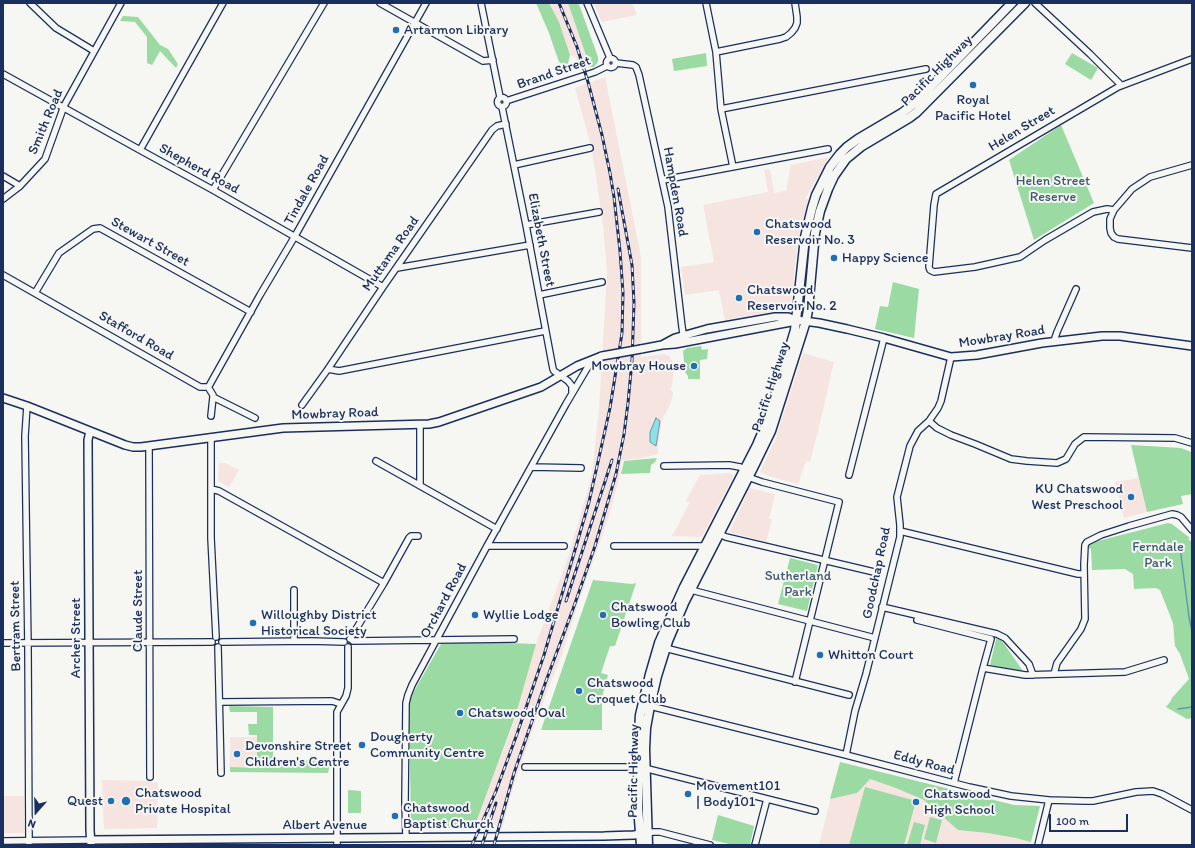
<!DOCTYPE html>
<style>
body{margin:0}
#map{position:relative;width:1195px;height:848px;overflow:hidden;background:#f6f6f2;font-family:Itim,sans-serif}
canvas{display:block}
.frame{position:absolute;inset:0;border:4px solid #1b2f5e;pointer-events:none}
.north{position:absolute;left:16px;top:792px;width:40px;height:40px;-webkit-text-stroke:3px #f6f6f2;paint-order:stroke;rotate:200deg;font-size:11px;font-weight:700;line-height:16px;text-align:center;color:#1b2f5e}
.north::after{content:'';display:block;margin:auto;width:14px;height:18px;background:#1b2f5e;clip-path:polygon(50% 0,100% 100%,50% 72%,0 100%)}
.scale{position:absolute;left:1049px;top:814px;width:79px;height:18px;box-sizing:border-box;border:2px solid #1b2f5e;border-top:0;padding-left:5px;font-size:12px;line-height:14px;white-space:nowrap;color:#1b2f5e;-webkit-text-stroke:3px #f6f6f2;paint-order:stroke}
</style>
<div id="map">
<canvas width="1195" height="848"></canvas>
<div class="frame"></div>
<div class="north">N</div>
<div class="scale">100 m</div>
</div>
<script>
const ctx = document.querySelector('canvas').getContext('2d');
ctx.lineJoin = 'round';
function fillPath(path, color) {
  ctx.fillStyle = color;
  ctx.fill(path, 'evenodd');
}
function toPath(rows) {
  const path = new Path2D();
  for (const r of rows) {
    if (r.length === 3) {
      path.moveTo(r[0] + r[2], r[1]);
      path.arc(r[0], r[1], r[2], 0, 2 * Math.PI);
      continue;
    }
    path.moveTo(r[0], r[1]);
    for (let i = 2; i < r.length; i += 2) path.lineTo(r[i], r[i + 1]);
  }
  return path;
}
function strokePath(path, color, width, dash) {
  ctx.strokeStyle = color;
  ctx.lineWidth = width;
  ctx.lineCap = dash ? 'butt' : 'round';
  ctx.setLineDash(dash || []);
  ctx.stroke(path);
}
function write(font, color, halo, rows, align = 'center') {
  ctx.font = font + ' Itim,sans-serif';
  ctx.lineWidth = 4;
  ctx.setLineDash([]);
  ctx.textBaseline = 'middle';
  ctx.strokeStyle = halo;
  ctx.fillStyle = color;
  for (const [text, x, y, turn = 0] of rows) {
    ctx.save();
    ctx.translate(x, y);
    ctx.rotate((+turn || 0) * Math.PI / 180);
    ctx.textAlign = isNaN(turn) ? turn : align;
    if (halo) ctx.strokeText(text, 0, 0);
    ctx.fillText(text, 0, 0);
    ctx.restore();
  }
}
fillPath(toPath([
 [549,3,568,3,590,67,582,69,575,57,570,55,559,22],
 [593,3,632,3,637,15,602,22],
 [605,77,641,257,641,357,663,354,669,356,673,362,674,367,672,385,670,390,673,392,671,402,662,420,658,447,658,454,637,459,622,460,620,475,608,519,580,598,562,654,536,720,512,791,502,828,474,828,517,714,516,714,536,644,569,555,592,474,599,409,607,273,603,225,592,150,575,88],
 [829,157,805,199,809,199,805,210,798,239,791,303,789,308,786,309,725,320,719,290,685,295,681,267,714,262,703,205,768,192,764,170,770,169,774,193,786,191,791,165],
 [803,353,834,362,822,414,810,462,806,461,798,484,769,476,760,472,776,438],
 [219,463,225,463,239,470,229,487,218,481],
 [728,473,734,475,702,537,672,536,690,502,685,502,700,475],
 [1139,478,1147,512,1124,518,1115,482],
 [749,488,775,494,769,519,772,519,766,542,729,532,739,512],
 [230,737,257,737,257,768,230,767],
 [840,762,1014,805,1040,806,1030,845,819,845],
 [102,780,150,781,158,783,157,828,104,829],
 [3,796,24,796,24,833,3,833]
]), '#f6e4e0');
fillPath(toPath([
 [536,3,549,3,559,22,570,55,567,67,559,62,549,33],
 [568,3,578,3,580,7,598,57,598,62,594,67,590,67],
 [123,16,138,17,160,45,168,49,178,64,176,68,160,51,152,65,147,63,147,37,135,22,120,21],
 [706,53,707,66,674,71,672,59],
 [1072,53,1098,68,1091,80,1065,64],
 [1061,125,1094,203,1034,240,1009,160],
 [893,282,919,289,914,338,875,329,880,306,888,307],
 [701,346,702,350,708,349,707,359,700,360,700,379,688,379,688,376,685,372,683,351,687,348],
 [1131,445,1181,448,1191,452,1192,457,1192,494,1181,496,1183,504,1147,512],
 [657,458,655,462,651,465,650,473,621,474,624,461],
 [1168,523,1172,524,1190,538,1188,539,1192,542,1192,553,1191,554,1192,557,1192,718,1187,719,1166,707,1172,699,1171,699,1189,679,1180,654,1175,646,1173,623,1160,590,1156,588,1134,589,1133,574,1125,569,1092,570,1091,549,1087,547,1090,543],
 [790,558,818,565,807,611,778,604],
 [593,580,632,584,636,583,615,646,610,646,601,673,608,675,602,697,637,697,636,702,602,702,602,730,541,730],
 [997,635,1007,648,1023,671,990,665],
 [478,642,536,644,516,714,474,828,411,828,409,700,441,644],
 [229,706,273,707,273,759,331,761,328,773,230,772,230,767,257,768,257,735,249,735,248,724,257,724,257,712,230,712],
 [840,762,1014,805,1040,806,1031,842,1016,838,988,833,958,830,924,800,896,788,870,779,857,793,830,799],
 [865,787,916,801,904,845,849,845],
 [348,790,361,791,361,813,348,813],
 [718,815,754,826,750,845,733,845,712,840],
 [930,817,942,820,936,843,924,839],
 [914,822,925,825,920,845,907,845]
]), '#9bdaa3');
const water = toPath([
 [656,418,660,421,656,446,650,442,650,432,656,418]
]);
fillPath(water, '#8fe0e6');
strokePath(water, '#6199b0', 1);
strokePath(toPath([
 [1180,547,1189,617,1192,631],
 [1178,709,1192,707]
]), '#6199b0', 1.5);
const minor = toPath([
 [30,3,56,28,94,51],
 [380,3,483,61,493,60],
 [481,3,500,97],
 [587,3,610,58],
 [706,3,716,52,721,109,733,167],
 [1035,3,1090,54,1121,85],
 [716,52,780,39,786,37,791,33,795,28,797,23,797,17,795,3],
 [611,63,4.5],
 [616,63,633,65,636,67,639,75,668,207,682,327,684,339],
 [3,74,140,150,213,190,383,287],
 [502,102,4.5],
 [506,101,595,72,607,66],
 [502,107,526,225,553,369,554,371,568,381,572,386,572,393],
 [721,109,926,69],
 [140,150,223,3],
 [514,165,590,148],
 [1192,165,1150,177,1132,189,1114,210,1110,219,1110,228,1111,233,1114,237,1118,239,1192,248],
 [3,176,20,186],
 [663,180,828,149],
 [213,190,324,3],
 [3,199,20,186,45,159,64,106,121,3],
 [1114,210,1107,209,1093,212,1045,240,1020,257,975,267,934,272,930,270,929,267,934,205,936,194,1118,87,1192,59],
 [526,225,599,212],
 [397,268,530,245],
 [3,275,200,387,208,387,213,395,213,397,255,418],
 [35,293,59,253,93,229,100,228,251,312],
 [539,295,602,282],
 [1054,341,1057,332,1076,289],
 [328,369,339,371,545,331],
 [208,387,209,386,260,295,295,236,426,3],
 [302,405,328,369,383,287,492,130,497,126,506,124],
 [27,406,25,436,28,648,29,845],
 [211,416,213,397],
 [929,421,937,428,951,435,975,444,1011,459,1027,461,1057,463,1066,459,1075,444,1084,437,1175,438,1192,443],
 [420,424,420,485],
 [211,437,211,538,216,637],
 [149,446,150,777],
 [376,461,497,529],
 [664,466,729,465,740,467,744,469],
 [531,467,581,468],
 [849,475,884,338],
 [748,477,762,482,839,502,795,682],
 [211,489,219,491,384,583],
 [900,531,1078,574,1084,574],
 [719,534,726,537,874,572],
 [487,546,564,546],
 [614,546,704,546],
 [691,590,875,638],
 [882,607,997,634,1005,638,1029,664,1033,675],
 [917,620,991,639,983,668,954,783],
 [350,639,384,583,409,538,411,536,418,536],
 [294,641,294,590],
 [353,641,514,639],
 [222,642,311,641,344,642],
 [3,643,212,642],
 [218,647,221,773],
 [665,648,849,695],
 [983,668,1025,675,1125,672,1164,660],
 [1054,674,1057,663,1081,629,1085,619,1084,565,1085,545,1087,542,1101,535,1129,526,1172,514,1177,515,1181,517,1192,530],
 [220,702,332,701,341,704],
 [650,706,846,755,969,787,1011,796,1049,800,1085,801,1093,801,1136,792,1153,791,1162,794,1192,810],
 [846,755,855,711,866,674,900,537,900,525,897,497,910,446,918,431,929,421,938,408,941,401,951,357],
 [525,767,637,767],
 [644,768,815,811],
 [647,833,653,832,660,832,710,845],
 [406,837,405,801,406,703,408,695,412,685,487,546,566,404,589,365,593,361],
 [3,841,91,840],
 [337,845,337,712,346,696,348,688,348,647],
 [755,845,767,799],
 [1038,845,1049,800]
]);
const major = toPath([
 [662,345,675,338,707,329,775,317,788,317,796,320,819,323,847,329,884,338,951,357,977,355,1042,343,1102,336,1120,336,1192,346],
 [641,349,662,345,675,344,796,321],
 [3,398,27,406,125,445,133,447,141,447,283,428,429,424,439,422,541,387,577,366,602,356],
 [90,431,88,440,90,830,91,845],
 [91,840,604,836,634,835,645,833]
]);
const highway = toPath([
 [641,845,638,807,638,747,640,715,650,674,659,643,684,587,757,445,768,419,795,330,805,237,812,208,816,195,830,167,840,154,847,147,858,139,902,113,915,103,1012,3],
 [648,845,645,749,646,728,650,706,657,676,668,641,684,603,754,466,771,431,806,321,808,310,815,233,820,211,828,189,834,176,846,159,862,146,909,118,917,112,1025,3]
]);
strokePath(minor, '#1b2f5e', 8);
strokePath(major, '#1b2f5e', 10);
strokePath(highway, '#1b2f5e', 11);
strokePath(minor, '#f6f6f2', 5.5);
strokePath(major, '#f6f6f2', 7);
strokePath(highway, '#f6f6f2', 8);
const rail = toPath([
 [566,601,612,460],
 [472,845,496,791,517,734,544,655,575,550,589,502,610,408,622,333,623,293,620,251,614,197,610,173,602,135,588,82,577,47,559,3],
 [482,845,496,803],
 [494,845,514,773,546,681,573,609,595,546,616,474,624,434,628,403,632,361,634,303,632,265,618,189]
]);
strokePath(rail, '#1b2f5e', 3);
strokePath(rail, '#f6f6f2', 1.5, [4.5]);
const majorBridge = toPath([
 [602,356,641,349]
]);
strokePath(majorBridge, '#1b2f5e', 10, []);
strokePath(majorBridge, '#f6f6f2', 7);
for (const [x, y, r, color] of [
 [396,30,4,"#1f6fb2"],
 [973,85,4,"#1f6fb2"],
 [757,232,4,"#1f6fb2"],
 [834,258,4,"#1f6fb2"],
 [739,298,4,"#1f6fb2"],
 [694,366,4,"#1f6fb2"],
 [1131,497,4,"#1f6fb2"],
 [475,615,4,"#1f6fb2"],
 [603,615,4,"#1f6fb2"],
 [253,623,4,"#1f6fb2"],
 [820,655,4,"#1f6fb2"],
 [579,691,4,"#1f6fb2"],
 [460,713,4,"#1f6fb2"],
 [362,745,4,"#1f6fb2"],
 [237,754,4,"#1f6fb2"],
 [688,794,4,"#1f6fb2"],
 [111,801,4,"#1f6fb2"],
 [126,801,5,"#1f6fb2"],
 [916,802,4,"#1f6fb2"],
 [395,816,4,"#1f6fb2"]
]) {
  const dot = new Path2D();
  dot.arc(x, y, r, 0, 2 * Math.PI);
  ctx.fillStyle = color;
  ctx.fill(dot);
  strokePath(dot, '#f6f6f2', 1.5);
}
write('14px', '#1b2f5e', '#f6f6f2', [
 ["Artarmon Library",404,30],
 ["Royal",973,100,"center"],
 ["Pacific Hotel",973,116,"center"],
 ["Chatswood",765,224],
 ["Reservoir No. 3",765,240],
 ["Happy Science",842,258],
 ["Chatswood",747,290],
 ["Reservoir No. 2",747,306],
 ["Mowbray House",686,366,"right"],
 ["KU Chatswood",1123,489,"right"],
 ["West Preschool",1123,505,"right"],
 ["Chatswood",611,607],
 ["Bowling Club",611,623],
 ["Willoughby District",261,615],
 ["Historical Society",261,631],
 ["Wyllie Lodge",483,615],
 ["Whitton Court",828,655],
 ["Chatswood",587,683],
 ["Croquet Club",587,699],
 ["Chatswood Oval",468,713],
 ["Dougherty",370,737],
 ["Community Centre",370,753],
 ["Devonshire Street",245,746],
 ["Children's Centre",245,762],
 ["Movement101",696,786],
 ["| Body101",696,802],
 ["Chatswood",135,793],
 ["Private Hospital",135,809],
 ["Chatswood",924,794],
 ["High School",924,810],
 ["Quest",103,801,"right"],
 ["Chatswood",403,808],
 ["Baptist Church",403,824]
], 'left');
write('14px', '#1b2f5e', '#f6f6f2', [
 ["Pacific Highway",937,71,-45],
 ["Brand Street",554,73,-19],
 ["Smith Road",46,122,-67],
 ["Helen Street",1022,129,-31],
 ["Shepherd Road",199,169,29],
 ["Tindale Road",307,190,-61],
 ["Hampden Road",675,192,80],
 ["Elizabeth Street",541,240,79],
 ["Stewart Street",150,242,29],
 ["Muttama Road",391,254,-55],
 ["Stafford Road",136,336,30],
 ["Mowbray Road",1002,337,-9],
 ["Pacific Highway",771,387,-72],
 ["Mowbray Road",335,414,-2],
 ["Goodchap Road",877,573,-78],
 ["Orchard Road",444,601,-62],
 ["Claude Street",138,611,-90],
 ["Bertram Street",16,626,-91],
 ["Archer Street",76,638,-90],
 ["Eddy Road",924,763,15],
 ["Pacific Highway",634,771,-89],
 ["Albert Avenue",325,825]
]);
write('14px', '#3b5a6f', '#f6f6f2', [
 ["Helen Street",1053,181],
 ["Reserve",1053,197],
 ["Ferndale",1158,547],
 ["Park",1158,563],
 ["Sutherland",798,576],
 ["Park",798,592]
]);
</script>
